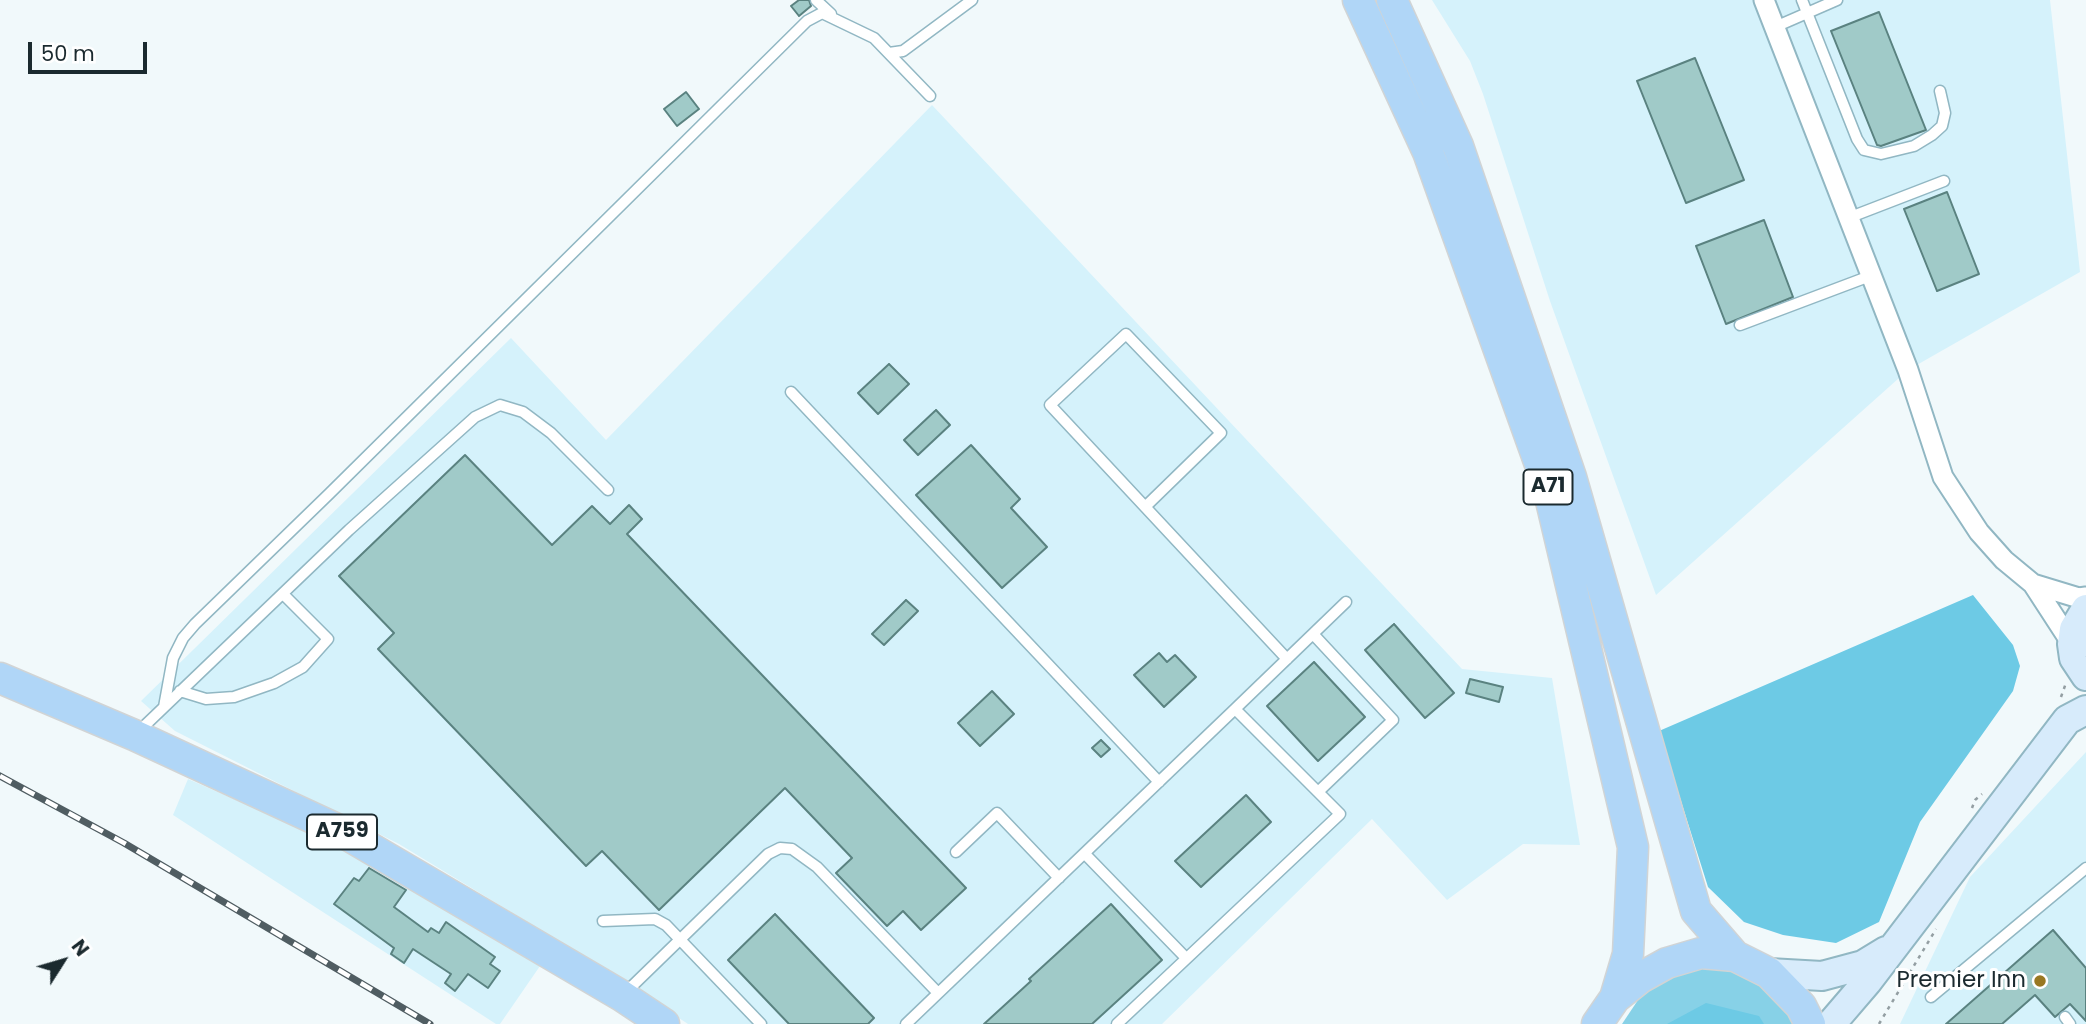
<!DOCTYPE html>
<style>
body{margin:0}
#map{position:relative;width:2086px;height:1024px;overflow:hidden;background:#f1f9fb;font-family:Poppins,sans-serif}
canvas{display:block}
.north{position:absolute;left:28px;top:926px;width:70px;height:70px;-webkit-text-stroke:5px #fff;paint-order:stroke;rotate:53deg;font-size:19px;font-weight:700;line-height:28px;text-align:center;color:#1b2a2f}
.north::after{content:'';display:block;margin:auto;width:24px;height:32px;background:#1b2a2f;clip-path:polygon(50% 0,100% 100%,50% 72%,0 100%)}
.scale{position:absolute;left:28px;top:42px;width:119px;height:32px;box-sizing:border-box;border:4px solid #1b2a2f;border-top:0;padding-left:9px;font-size:21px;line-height:24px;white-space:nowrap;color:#1b2a2f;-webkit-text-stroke:5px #fff;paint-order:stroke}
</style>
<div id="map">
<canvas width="2086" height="1024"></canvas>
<div class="north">N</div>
<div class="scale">50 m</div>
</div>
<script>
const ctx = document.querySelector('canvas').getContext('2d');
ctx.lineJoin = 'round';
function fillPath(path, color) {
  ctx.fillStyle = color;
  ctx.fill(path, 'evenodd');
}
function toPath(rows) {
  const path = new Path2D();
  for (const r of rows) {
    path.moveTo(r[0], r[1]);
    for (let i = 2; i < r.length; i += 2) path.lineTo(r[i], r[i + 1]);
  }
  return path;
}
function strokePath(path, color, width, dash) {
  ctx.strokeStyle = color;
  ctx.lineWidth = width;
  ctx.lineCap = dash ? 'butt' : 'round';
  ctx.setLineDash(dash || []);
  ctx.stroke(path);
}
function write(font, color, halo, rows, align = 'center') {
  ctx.font = font + ' Poppins,sans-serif';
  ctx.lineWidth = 6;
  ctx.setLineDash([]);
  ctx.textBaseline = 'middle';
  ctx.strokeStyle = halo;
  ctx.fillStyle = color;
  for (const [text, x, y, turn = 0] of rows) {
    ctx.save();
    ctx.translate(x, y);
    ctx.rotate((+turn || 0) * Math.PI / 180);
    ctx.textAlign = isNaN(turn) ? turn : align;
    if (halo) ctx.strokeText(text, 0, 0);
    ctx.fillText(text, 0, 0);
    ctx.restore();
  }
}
fillPath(toPath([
 [1432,0,2050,0,2080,272,1908,370,1656,595,1550,301,1483,94,1470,61],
 [932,105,1462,669,1552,678,1580,845,1523,844,1447,900,1372,819,1162,1024,688,1024,605,969,399,844,175,731,141,701,511,338,606,440],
 [2086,752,2086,1024,1900,1024,1970,877],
 [188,779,378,862,540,966,500,1024,496,1024,173,815]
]), '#d5f2fb');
fillPath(toPath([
 [1715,964,1758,977,1796,1024,1622,1024,1654,976]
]), '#87d1e7');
fillPath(toPath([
 [1973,595,2013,645,2020,666,2013,691,1920,822,1879,922,1836,943,1783,935,1744,922,1708,887,1659,731],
 [1706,1003,1759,1016,1764,1024,1667,1024]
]), '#6dcae5');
const building = toPath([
 [799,0,809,0,811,6,799,16,791,6,799,0],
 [1879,12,1926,130,1881,146,1877,145,1831,31,1879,12],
 [1695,58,1744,180,1686,203,1637,81,1695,58],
 [686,92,699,109,677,126,664,109,686,92],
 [1947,192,1979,274,1937,291,1904,209,1947,192],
 [1764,220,1793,297,1726,324,1696,246,1764,220],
 [889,364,909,384,878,414,858,393,889,364],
 [936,410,950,425,918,455,904,440,936,410],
 [971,445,1020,499,1011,508,1047,547,1002,588,916,495,971,445],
 [465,455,552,545,592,506,610,524,629,505,642,519,627,534,966,888,921,930,903,911,887,926,836,873,852,858,785,788,659,910,602,851,586,866,378,649,394,633,339,576,465,455],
 [906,600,918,611,884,645,872,634,906,600],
 [1394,624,1454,693,1425,718,1365,650,1394,624],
 [1159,653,1167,662,1175,655,1196,677,1164,707,1134,675,1159,653],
 [1314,662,1365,717,1318,761,1267,706,1314,662],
 [1470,679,1503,687,1499,702,1466,693,1470,679],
 [992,691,1014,714,980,746,958,723,992,691],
 [1101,740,1110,749,1101,757,1092,748,1101,740],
 [1246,795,1271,822,1201,887,1175,861,1246,795],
 [369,868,406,890,394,907,428,932,431,928,439,933,446,922,495,957,490,964,500,971,488,988,468,974,455,991,445,983,451,974,413,949,404,963,391,954,394,948,334,904,354,878,359,881,369,868],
 [1111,904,1162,960,1092,1024,984,1024,1031,981,1029,979,1111,904],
 [775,914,874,1018,868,1024,789,1024,728,960,775,914],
 [2053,930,2086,968,2086,1021,2070,1004,2055,1017,2035,995,2002,1024,1946,1024,2053,930]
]);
fillPath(building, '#a0cac8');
strokePath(building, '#5a8280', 2);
const lane = toPath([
 [816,0,831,14],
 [1802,0,1857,139,1864,150,1881,154,1914,146,1932,135,1942,126,1945,113,1940,91],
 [1775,27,1837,0],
 [889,53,903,51,972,0],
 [1848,218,1944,181],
 [1740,325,1870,276],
 [791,392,1159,782],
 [1145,507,1221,433,1126,334,1050,405,1287,659],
 [1313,634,1393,720,1318,792],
 [180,691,206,699,234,697,274,683,303,667,328,639,283,594],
 [164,707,173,658,183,638,195,624,329,494,807,21,822,13,874,38,930,96],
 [1235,709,1346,602],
 [137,733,349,530,475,417,500,405,523,412,551,433,608,490],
 [956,852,997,813,1059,878],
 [1085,854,1186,958],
 [603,921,655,919,666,925,761,1024],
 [625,993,768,854,780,848,792,849,817,867,938,993],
 [1931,997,2086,868],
 [2065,1017,2070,1024],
 [906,1024,1235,709,1340,814,1117,1024]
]);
const street = toPath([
 [1764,0,1908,370,1943,477,1979,532,2004,560,2033,584,2072,644],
 [2033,584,2079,598,2086,597]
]);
const secondary = toPath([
 [2086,609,2074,629,2072,644,2074,658,2086,676],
 [1769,973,1822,976,1863,965,1886,951],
 [1831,1024,1867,982,2067,720,2086,710]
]);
const primary = toPath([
 [1358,0,1428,152,1547,484,1633,847,1628,954,1615,998],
 [1392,0,1458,146,1571,477,1696,911,1735,956],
 [0,678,134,735,341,831,622,996,664,1024],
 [1597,1024,1615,998,1640,978,1667,963,1701,953,1735,956,1769,973,1801,1006,1810,1024]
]);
strokePath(lane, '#91b7c3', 13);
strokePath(street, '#91b7c3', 23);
strokePath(secondary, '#91b7c3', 32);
strokePath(primary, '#d1d4d5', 33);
strokePath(toPath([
 [2061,697,2066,683],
 [1972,808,1975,800,1982,794],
 [1879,1024,1936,929]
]), '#939ea2', 2.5, [3.5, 5]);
strokePath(lane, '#fff', 10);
strokePath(street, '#fff', 19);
strokePath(secondary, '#d7ebfb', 28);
strokePath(primary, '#b0d6f7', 30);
const rail = toPath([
 [0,776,124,843,430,1024]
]);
strokePath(rail, '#505d62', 7);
strokePath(rail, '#fff', 4.5, [13]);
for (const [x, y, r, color] of [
 [2040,981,7,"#997822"]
]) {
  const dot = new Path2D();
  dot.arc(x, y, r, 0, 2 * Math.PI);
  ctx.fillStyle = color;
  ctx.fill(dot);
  strokePath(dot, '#fff', 2.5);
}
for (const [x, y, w] of [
 [1548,487,49],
 [342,832,70]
]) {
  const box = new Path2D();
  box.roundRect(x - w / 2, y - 17.5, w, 35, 5);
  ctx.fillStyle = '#fff';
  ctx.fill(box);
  strokePath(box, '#1b2a2f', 2);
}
write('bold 21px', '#1b2a2f', null, [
 ["A71",1548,487],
 ["A759",342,832]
]);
write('23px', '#1b2a2f', '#fff', [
 ["Premier Inn",2026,981]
], 'right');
</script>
